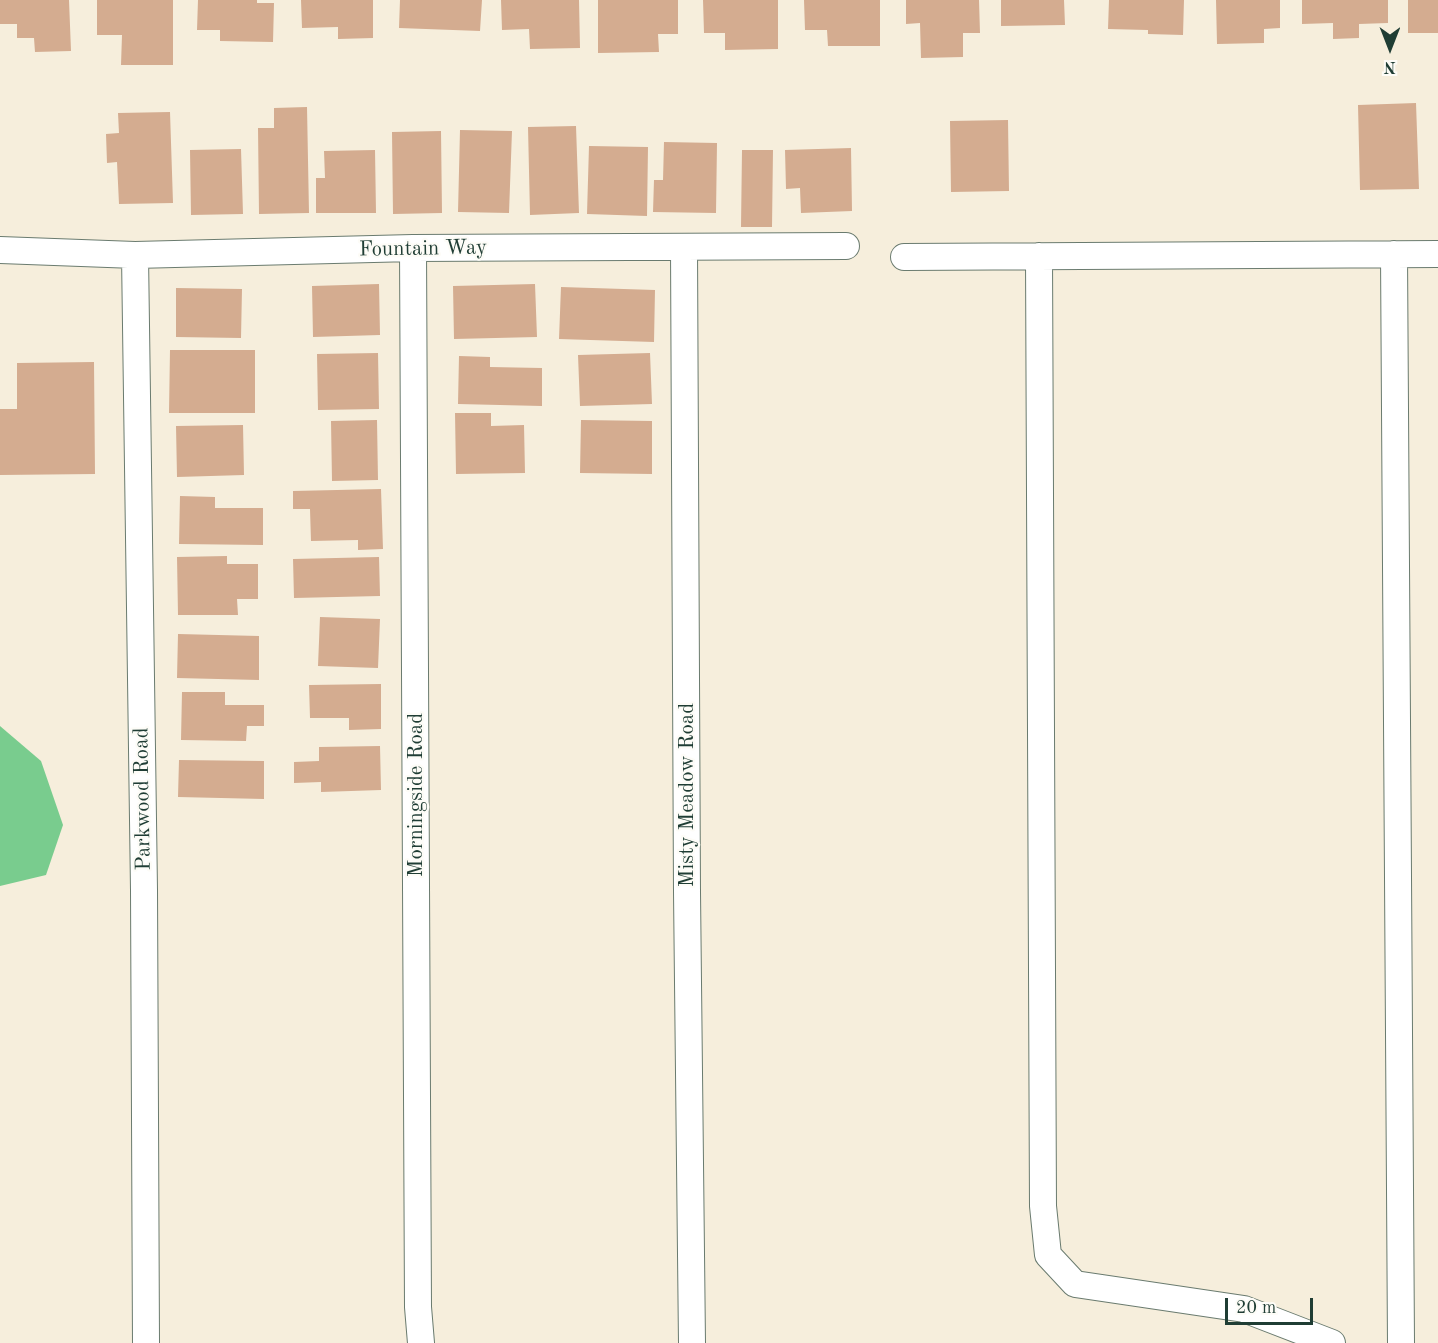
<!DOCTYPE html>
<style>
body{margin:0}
#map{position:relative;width:1438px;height:1343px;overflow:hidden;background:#f6eedc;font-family:"Old Standard TT",serif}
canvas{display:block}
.north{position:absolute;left:1360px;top:18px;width:60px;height:60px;-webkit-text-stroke:4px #fdfcf7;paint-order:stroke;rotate:180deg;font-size:16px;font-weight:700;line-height:24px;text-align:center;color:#1f3d34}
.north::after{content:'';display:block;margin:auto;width:21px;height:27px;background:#1f3d34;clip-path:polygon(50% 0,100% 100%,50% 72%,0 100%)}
.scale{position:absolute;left:1225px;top:1298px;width:88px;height:27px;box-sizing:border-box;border:3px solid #1f3d34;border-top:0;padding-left:8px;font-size:18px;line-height:21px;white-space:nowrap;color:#1f3d34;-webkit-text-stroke:4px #fdfcf7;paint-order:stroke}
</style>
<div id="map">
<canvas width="1438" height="1343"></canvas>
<div class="north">N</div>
<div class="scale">20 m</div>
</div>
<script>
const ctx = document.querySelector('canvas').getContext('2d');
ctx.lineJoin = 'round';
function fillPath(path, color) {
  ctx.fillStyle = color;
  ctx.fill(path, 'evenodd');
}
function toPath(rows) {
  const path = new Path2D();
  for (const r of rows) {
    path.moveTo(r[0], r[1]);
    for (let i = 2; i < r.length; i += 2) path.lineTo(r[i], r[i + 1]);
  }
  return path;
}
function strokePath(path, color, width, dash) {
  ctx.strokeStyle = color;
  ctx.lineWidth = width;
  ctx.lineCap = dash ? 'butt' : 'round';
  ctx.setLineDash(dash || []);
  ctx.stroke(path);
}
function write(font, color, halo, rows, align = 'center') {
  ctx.font = font + ' "Old Standard TT",serif';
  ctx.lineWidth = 4.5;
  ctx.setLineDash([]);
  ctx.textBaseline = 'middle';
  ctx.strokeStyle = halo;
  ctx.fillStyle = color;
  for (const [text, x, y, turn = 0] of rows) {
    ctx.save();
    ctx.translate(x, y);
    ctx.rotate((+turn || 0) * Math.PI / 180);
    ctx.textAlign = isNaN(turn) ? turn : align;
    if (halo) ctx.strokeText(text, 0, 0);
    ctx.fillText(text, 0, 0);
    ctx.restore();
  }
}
fillPath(toPath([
 [0,726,41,761,63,825,46,875,0,886]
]), '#79cc8e');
fillPath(toPath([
 [0,0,69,0,71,51,35,52,34,38,17,38,17,24,0,24],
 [97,0,173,0,173,65,121,65,122,35,97,35],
 [198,0,257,0,257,3,274,3,273,42,220,41,220,30,197,30],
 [301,0,373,0,373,38,338,39,338,27,302,28],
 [400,0,482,0,480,31,399,28],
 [501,0,579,0,580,48,530,49,529,29,502,30],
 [598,0,678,0,678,34,658,34,659,52,598,53],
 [703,0,778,0,778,49,725,50,725,33,704,33],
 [804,0,880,0,880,46,828,46,827,30,805,30],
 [906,0,979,0,980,33,963,33,963,57,921,58,920,23,906,24],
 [1001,0,1064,0,1065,25,1001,26],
 [1109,0,1184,0,1183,35,1148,34,1148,30,1108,29],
 [1216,0,1280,0,1280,28,1264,29,1264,43,1217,44],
 [1302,0,1388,0,1388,23,1359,24,1359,38,1333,39,1333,23,1302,24],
 [1408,0,1438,0,1438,33,1408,33],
 [1416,103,1419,189,1360,190,1358,105],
 [307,107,309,213,259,214,258,128,274,128,274,108],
 [170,112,173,203,119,204,117,162,107,163,106,134,119,133,118,113],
 [1008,120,1009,191,951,192,950,121],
 [576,126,579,213,530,215,528,127],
 [460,130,512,131,509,213,458,212],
 [441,131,442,213,393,214,392,132],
 [664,142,717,143,716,213,653,212,654,180,663,180],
 [589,146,648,147,647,216,587,214],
 [851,148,852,211,801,213,800,188,786,189,785,150],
 [241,149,243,214,191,215,190,150],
 [375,150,376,213,316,213,316,178,325,178,324,151],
 [742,150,773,150,772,227,741,227],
 [379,284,380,335,313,337,312,286],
 [535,284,537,337,454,339,453,286],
 [561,287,655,290,654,342,559,339],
 [176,288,242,289,241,338,176,337],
 [170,350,255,350,255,413,169,413],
 [378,353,379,409,318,410,317,354],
 [650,353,652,404,580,406,578,355],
 [459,356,490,357,490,367,542,368,542,406,458,404],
 [94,362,95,474,0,475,0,409,17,409,17,363],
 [455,413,491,413,491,426,524,425,525,473,456,474],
 [377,420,378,480,332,481,331,421],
 [581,420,652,421,652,474,580,473],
 [243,425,244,475,177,477,176,426],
 [381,489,383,549,358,550,358,540,311,541,310,509,293,509,293,491],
 [180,496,215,497,215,508,263,508,263,545,179,544],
 [227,556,227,564,258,564,258,599,237,599,238,615,178,615,177,557],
 [379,557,380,596,294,598,293,559],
 [320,617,380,619,378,668,318,666],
 [178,634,259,636,259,680,177,678],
 [381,684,381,729,349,730,349,718,310,718,309,685],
 [182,692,225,692,225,705,264,705,264,726,247,726,246,741,181,740],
 [380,746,381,790,321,792,321,782,294,783,294,762,319,761,319,747],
 [179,760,264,761,264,799,178,797]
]), '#d4ac90');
const minor = toPath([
 [684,247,687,892,692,1343],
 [413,248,418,1307,421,1343],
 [0,250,135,255,413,248,846,246],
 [1394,254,1401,1343],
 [135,255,144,890,146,1343],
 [1039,256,1043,1206,1048,1255,1075,1284,1244,1309,1332,1343],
 [904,257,1438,254]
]);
strokePath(minor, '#6a7b6f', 28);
strokePath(minor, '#fff', 26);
write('21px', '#1f3d34', '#fdfcf7', [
 ["Fountain Way",423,249,-1],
 ["Morningside Road",416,795,-90],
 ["Misty Meadow Road",687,795,-90],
 ["Parkwood Road",143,799,-91]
]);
</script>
